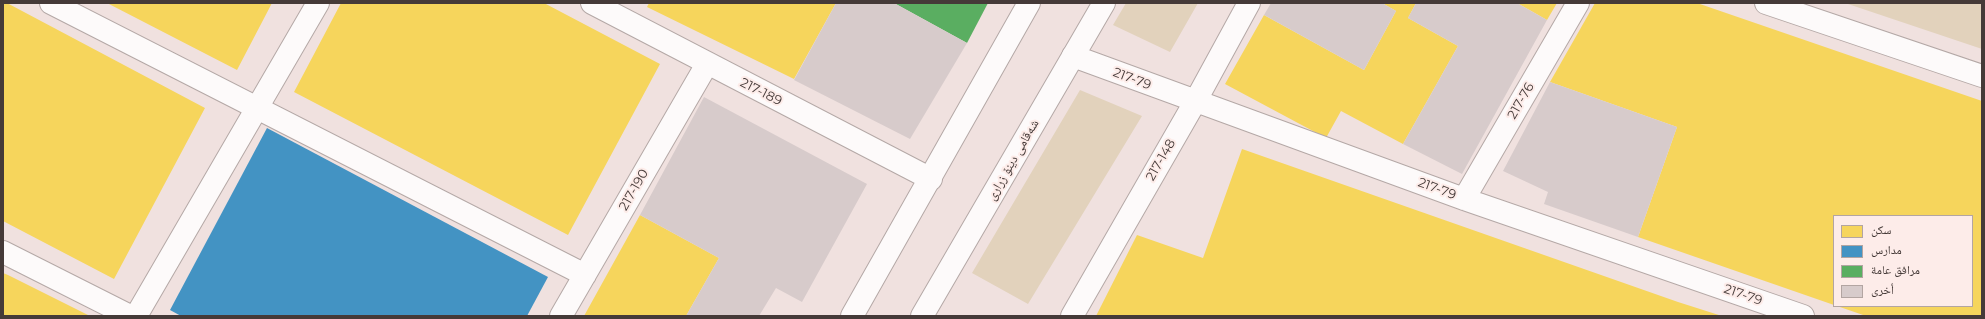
<!DOCTYPE html>
<meta charset="utf-8">
<style>
body{margin:0}
#map{position:relative;width:1985px;height:319px;overflow:hidden;background:#f0e1df;font-family:Montserrat,"Noto Naskh Arabic",sans-serif}
canvas{display:block}
.frame{position:absolute;inset:0;border:4px solid #453a38;pointer-events:none}
.legend{position:absolute;left:1833px;top:215px;width:140px;height:92px;box-sizing:border-box;background:#fdece9;border:1px solid #b3a5a2;margin:0;padding:5px 7px;list-style:none;font-size:12px;color:#453a38}
.legend li{display:flex;align-items:center;gap:8px;height:20px}
.legend b{width:20px;border:1px solid #b3a5a2}
</style>
<div id="map">
<canvas width="1985" height="319"></canvas>
<div class="frame"></div>
<ul class="legend">
<li><b style="height:11px;background:#f6d55c"></b>سكن</li>
<li><b style="height:11px;background:#4393c3"></b>مدارس</li>
<li><b style="height:11px;background:#5aae61"></b>مرافق عامة</li>
<li><b style="height:11px;background:#d7cbcb"></b>أخرى</li>
</ul>
</div>
<script>
const ctx = document.querySelector('canvas').getContext('2d');
ctx.lineJoin = 'round';
function fillPath(path, color) {
  ctx.fillStyle = color;
  ctx.fill(path, 'evenodd');
}
function toPath(rows) {
  const path = new Path2D();
  for (const r of rows) {
    path.moveTo(r[0], r[1]);
    for (let i = 2; i < r.length; i += 2) path.lineTo(r[i], r[i + 1]);
  }
  return path;
}
function strokePath(path, color, width, dash) {
  ctx.strokeStyle = color;
  ctx.lineWidth = width;
  ctx.lineCap = dash ? 'butt' : 'round';
  ctx.setLineDash(dash || []);
  ctx.stroke(path);
}
function write(font, color, halo, rows, align = 'center') {
  ctx.font = font + ' Montserrat,"Noto Naskh Arabic",sans-serif';
  ctx.lineWidth = 4;
  ctx.setLineDash([]);
  ctx.textBaseline = 'middle';
  ctx.strokeStyle = halo;
  ctx.fillStyle = color;
  for (const [text, x, y, turn = 0] of rows) {
    ctx.save();
    ctx.translate(x, y);
    ctx.rotate((+turn || 0) * Math.PI / 180);
    ctx.textAlign = isNaN(turn) ? turn : align;
    if (halo) ctx.strokeText(text, 0, 0);
    ctx.fillText(text, 0, 0);
    ctx.restore();
  }
}
fillPath(toPath([
 [1126,3,1198,3,1170,52,1113,25],
 [1845,3,1982,3,1982,49],
 [1080,90,1142,116,1028,304,972,273]
]), '#e2d2bc');
fillPath(toPath([
 [3,3,7,3,205,108,114,279,3,221],
 [107,3,272,3,237,70],
 [341,3,544,3,660,64,568,235,294,92],
 [649,3,836,3,794,79,647,7],
 [1382,3,1416,3,1408,18,1458,46,1403,144,1341,111,1326,138,1225,84,1264,15,1364,70,1396,11],
 [1517,3,1557,3,1547,20],
 [1595,3,1697,3,1982,101,1982,316,1866,316,1837,306,1972,306,1972,216,1834,216,1834,305,1638,237,1677,127,1550,82],
 [1242,149,1678,302,1722,316,1096,316,1137,235,1203,258],
 [640,215,719,258,686,316,584,316],
 [3,273,8,275,90,316,3,316]
]), '#f6d55c');
fillPath(toPath([
 [267,128,548,277,527,316,181,316,170,310]
]), '#4393c3');
fillPath(toPath([
 [894,3,988,3,967,43]
]), '#5aae61');
fillPath(toPath([
 [836,3,894,3,967,43,910,139,794,80],
 [1271,3,1382,3,1396,11,1364,70,1264,15],
 [1416,3,1517,3,1547,20,1462,174,1403,144,1458,46,1408,18],
 [1550,82,1677,127,1638,237,1544,204,1548,192,1503,171],
 [704,97,867,184,802,302,776,288,759,316,686,316,719,258,640,215]
]), '#d7cbcb');
const minor = toPath([
 [51,3,585,275],
 [592,3,931,179],
 [1766,3,1982,76],
 [1073,56,1464,199,1803,316],
 [1464,199,1578,3],
 [3,252,130,316],
 [136,316,318,3],
 [561,316,707,64],
 [1072,316,1195,102,1249,3]
]);
const major = toPath([
 [852,316,1029,3],
 [922,316,1104,3]
]);
strokePath(minor, '#b4a8a6', 24);
strokePath(major, '#b4a8a6', 24);
strokePath(minor, '#fdfafa', 22);
strokePath(major, '#fdfafa', 22);
write('13px', '#453a38', '#fdece9', [
 ["217-79",1132,79,21],
 ["217-189",761,92,27],
 ["217-76",1521,101,-60],
 ["شەقامی دینۆ زراری",1013,160,-60],
 ["217-148",1161,160,-60],
 ["217-79",1437,189,20],
 ["217-190",634,190,-60],
 ["217-79",1743,295,19]
]);
</script>
